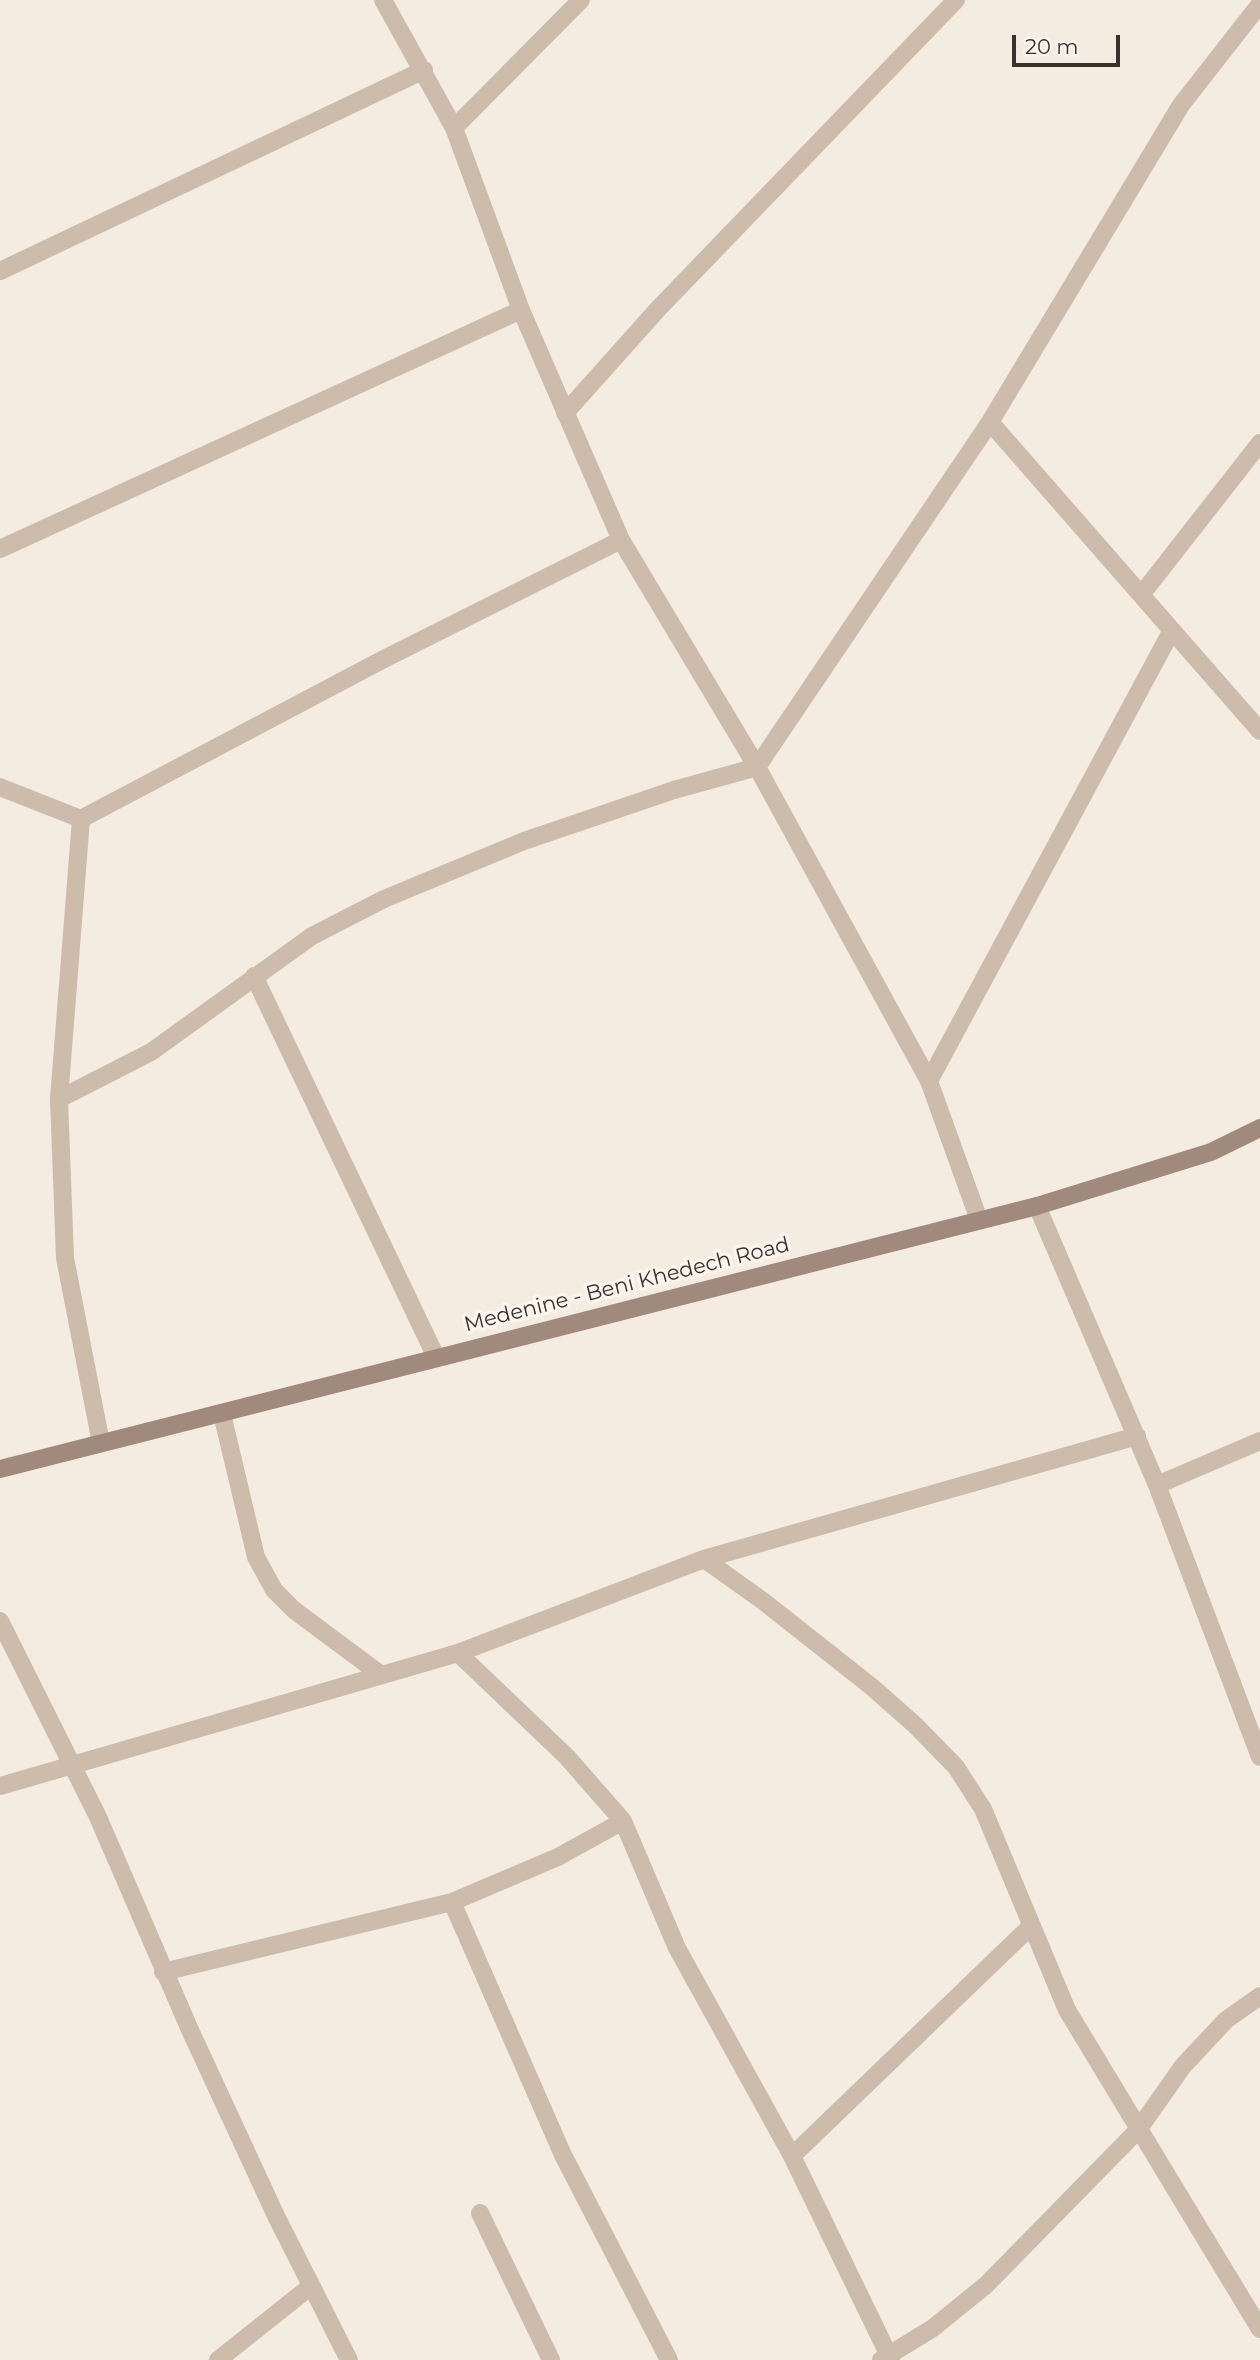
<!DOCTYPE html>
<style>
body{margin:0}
#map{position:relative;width:1260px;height:2360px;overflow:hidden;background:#f4ebe1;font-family:Montserrat,sans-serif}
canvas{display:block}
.scale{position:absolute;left:1012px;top:35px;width:108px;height:32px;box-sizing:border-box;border:4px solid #3b302b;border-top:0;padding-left:9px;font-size:21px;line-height:24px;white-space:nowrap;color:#3b302b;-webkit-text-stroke:5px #fbf5ee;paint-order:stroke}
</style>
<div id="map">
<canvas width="1260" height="2360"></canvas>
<div class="scale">20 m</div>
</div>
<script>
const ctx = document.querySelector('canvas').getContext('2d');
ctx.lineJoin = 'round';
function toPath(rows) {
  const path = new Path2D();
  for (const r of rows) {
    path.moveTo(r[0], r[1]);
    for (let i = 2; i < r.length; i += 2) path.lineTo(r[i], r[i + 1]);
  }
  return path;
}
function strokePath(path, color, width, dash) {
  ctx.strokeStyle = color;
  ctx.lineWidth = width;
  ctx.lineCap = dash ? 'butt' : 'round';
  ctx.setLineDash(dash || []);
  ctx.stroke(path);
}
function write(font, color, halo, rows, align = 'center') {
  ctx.font = font + ' Montserrat,sans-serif';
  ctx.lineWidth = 7;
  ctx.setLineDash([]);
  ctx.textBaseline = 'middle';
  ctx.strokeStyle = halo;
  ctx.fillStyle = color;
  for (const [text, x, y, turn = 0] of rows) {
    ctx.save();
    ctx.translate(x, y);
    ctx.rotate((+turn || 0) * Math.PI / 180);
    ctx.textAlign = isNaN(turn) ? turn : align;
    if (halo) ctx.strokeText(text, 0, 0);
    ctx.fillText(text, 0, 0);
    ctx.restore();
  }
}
strokePath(toPath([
 [383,0,454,128,521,310,621,540,757,767,929,1081,979,1220],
 [454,128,581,0],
 [0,271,424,70],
 [565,413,658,309,956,0],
 [990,422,1260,731],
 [0,549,521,310],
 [1141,595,1260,443],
 [0,787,81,819,382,660,621,540],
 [81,819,59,1099,65,1258,101,1443],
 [254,976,436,1357],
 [929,1081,1171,632],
 [59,1099,151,1052,312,936,384,899,524,841,674,790,757,767,990,422,1181,105,1260,4],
 [1037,1206,1157,1485,1260,1757],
 [222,1414,256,1557,274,1590,294,1610,380,1674],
 [1157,1485,1260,1441],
 [704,1559,763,1601,872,1687,915,1725,956,1767,983,1809,1067,2010,1260,2329],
 [0,1621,98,1817,190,2030,277,2218,349,2360],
 [458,1653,567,1757,623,1821,677,1948,792,2156,891,2360],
 [0,1786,458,1653,704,1559,1137,1436],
 [452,1902,563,2155,669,2360],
 [163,1972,452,1902,558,1857,623,1821],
 [792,2156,1031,1926],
 [480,2213,551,2360],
 [218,2360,311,2286],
 [881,2360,933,2328,986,2285,1138,2130,1183,2066,1226,2020,1260,1996]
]), '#cdbbac', 18);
strokePath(toPath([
 [0,1469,1037,1206,1211,1152,1260,1128]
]), '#a18a7d', 18);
write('21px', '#3b302b', '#fbf5ee', [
 ["Medenine - Beni Khedech Road",627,1285,-14]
]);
</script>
